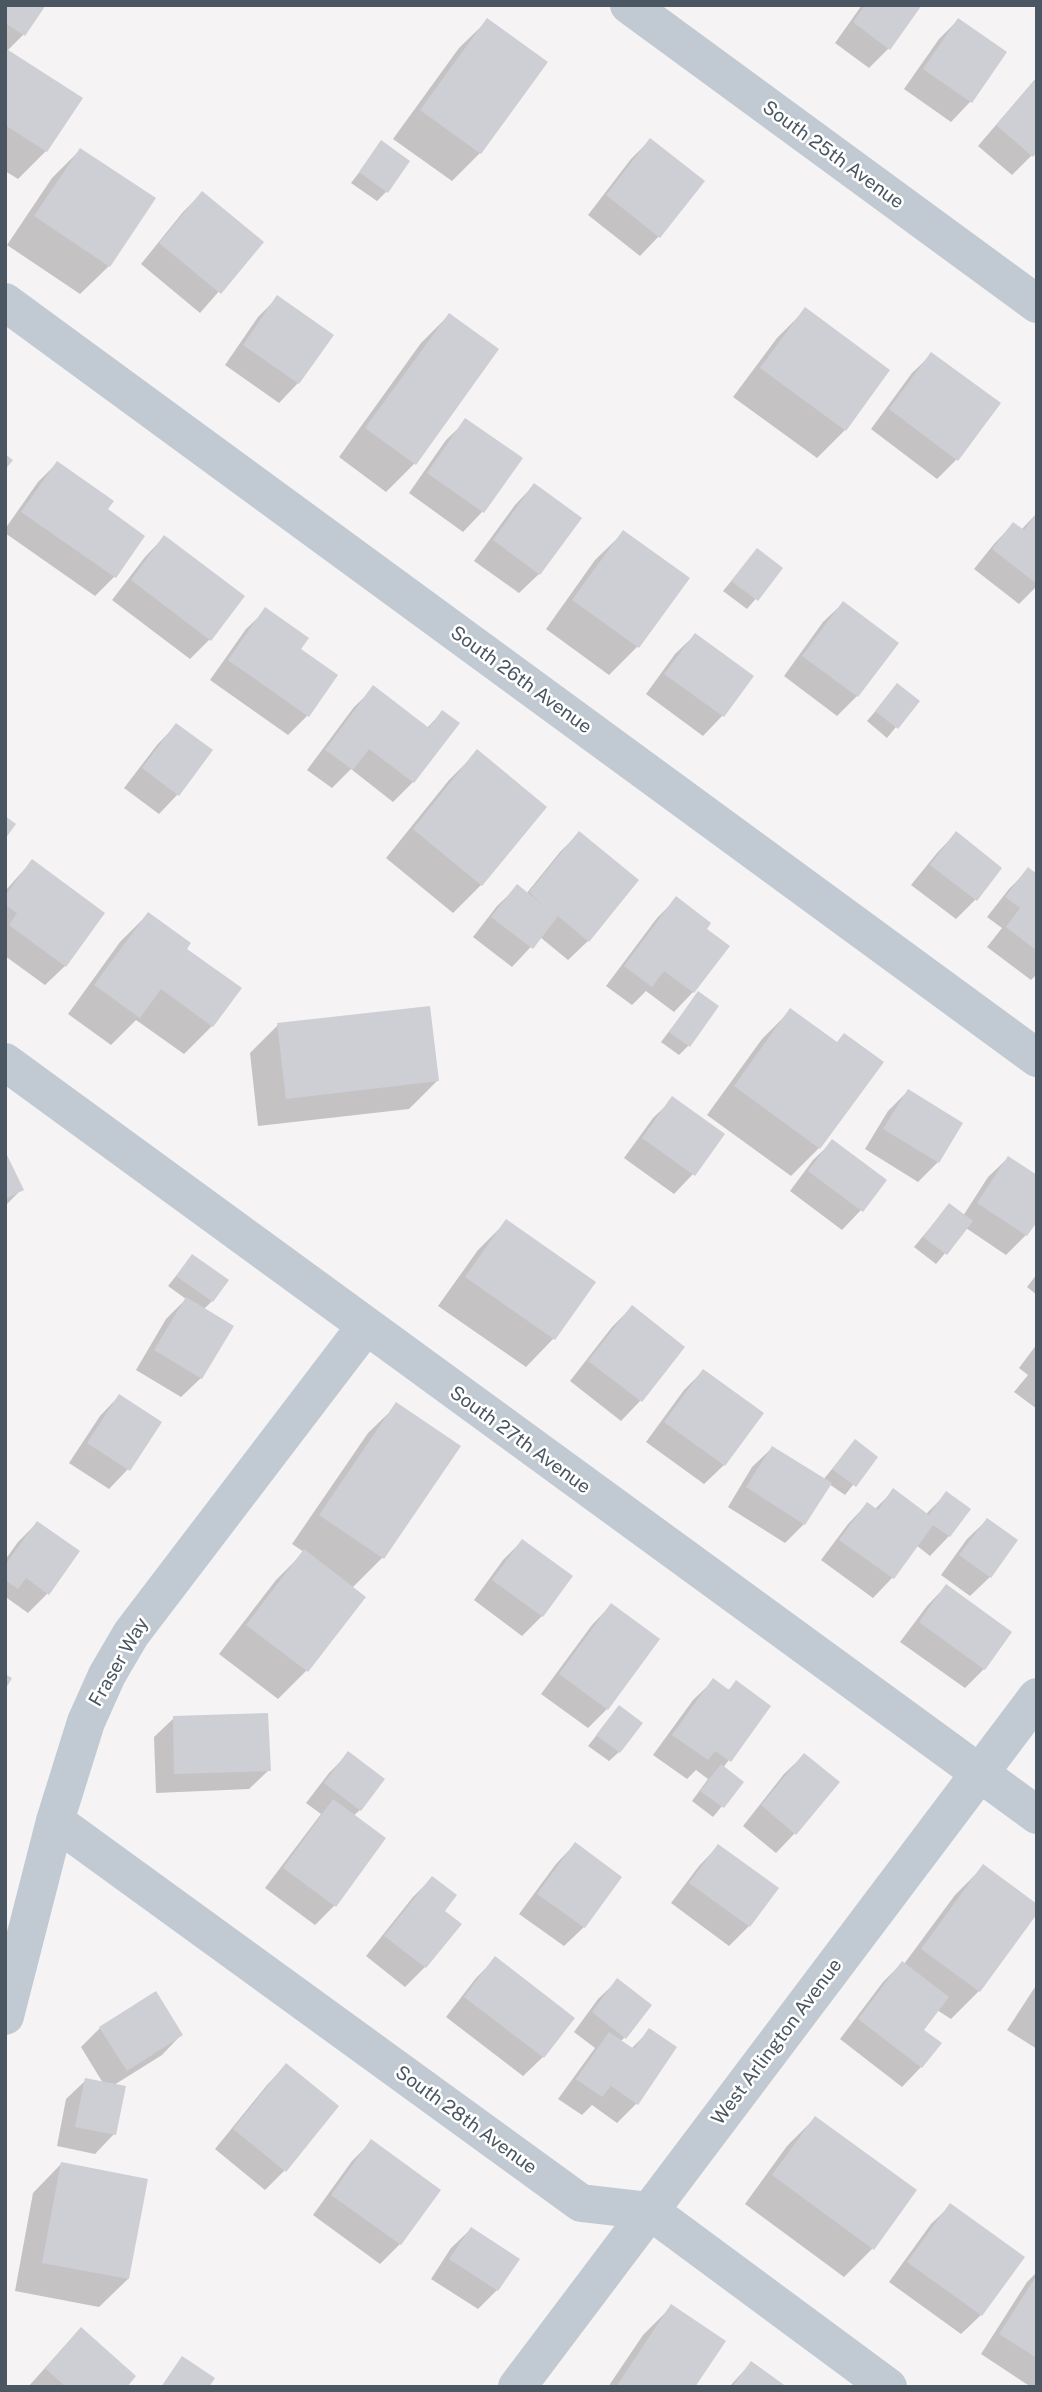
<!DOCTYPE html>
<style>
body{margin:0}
#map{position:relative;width:1042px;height:2392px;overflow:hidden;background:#f5f3f3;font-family:"Public Sans",sans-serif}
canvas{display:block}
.frame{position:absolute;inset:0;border:7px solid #4a5661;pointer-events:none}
</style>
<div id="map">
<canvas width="1042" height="2392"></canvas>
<div class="frame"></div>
</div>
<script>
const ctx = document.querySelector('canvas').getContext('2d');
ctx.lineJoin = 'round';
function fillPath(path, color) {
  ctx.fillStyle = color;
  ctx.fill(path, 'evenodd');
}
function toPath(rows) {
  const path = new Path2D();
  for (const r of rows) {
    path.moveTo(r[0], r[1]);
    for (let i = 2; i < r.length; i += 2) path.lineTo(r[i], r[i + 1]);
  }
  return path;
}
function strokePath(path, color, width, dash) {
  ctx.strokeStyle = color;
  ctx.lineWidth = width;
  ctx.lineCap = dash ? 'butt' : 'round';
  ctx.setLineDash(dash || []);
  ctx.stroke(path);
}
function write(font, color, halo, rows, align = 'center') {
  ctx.font = font + ' "Public Sans",sans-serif';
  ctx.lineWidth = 5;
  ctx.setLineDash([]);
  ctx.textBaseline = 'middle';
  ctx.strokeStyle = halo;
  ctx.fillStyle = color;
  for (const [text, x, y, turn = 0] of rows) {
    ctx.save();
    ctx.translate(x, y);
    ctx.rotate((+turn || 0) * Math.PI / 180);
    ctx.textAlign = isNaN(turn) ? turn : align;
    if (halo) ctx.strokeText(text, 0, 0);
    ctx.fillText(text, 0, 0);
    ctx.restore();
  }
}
fillPath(toPath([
 [5,5,44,5,23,35,7,51,46,151,18,179,5,171],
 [862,5,920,5,889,48,869,68,835,43],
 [488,20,546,63,480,153,452,181,393,139,459,48],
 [958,20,1005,53,970,102,951,122,904,89,939,39],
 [1037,77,1037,150,1012,175,978,146],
 [650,140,659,236,640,256,588,215,631,159],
 [382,143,387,191,377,201,351,183],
 [80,150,109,266,80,294,7,245,52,178],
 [202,193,262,242,200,313,141,264,183,212],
 [277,298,298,383,279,403,225,365,258,317],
 [805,310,845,430,817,458,733,397,777,338],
 [449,315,414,464,386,492,339,457,421,343],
 [932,354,957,459,937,479,871,429,912,373],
 [466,421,520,459,482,512,463,532,409,493,446,440],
 [57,463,105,510,114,577,95,596,5,533,5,529,38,482],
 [534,485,539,574,519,593,474,561,515,505],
 [1037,513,1037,586,1019,604,974,569,994,544,1013,524,1021,530],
 [624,532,687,578,637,647,609,675,546,629,595,560],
 [164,537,210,639,190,659,112,600,145,557],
 [757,550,781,569,747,609,723,591],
 [843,603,896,643,857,696,837,716,784,676,823,622],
 [266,610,298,649,336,676,307,716,288,735,210,680,246,629],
 [695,635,751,676,722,716,703,736,646,694,675,654],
 [897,686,917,701,887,738,867,721],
 [374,688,427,728,442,712,457,723,413,782,393,802,351,769,332,788,307,770,354,707],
 [176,725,178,794,159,814,124,788,157,745],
 [477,752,481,885,453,913,386,858,449,780],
 [579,833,588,941,568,960,540,937,512,967,473,937,497,906,517,887,526,894,560,852],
 [956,833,1000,868,975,900,956,919,911,885,937,853],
 [32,861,103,914,65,966,45,985,5,956,5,891],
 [1028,870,1037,876,1037,974,1031,980,987,947,1002,928,987,917,1009,889],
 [676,899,704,930,693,992,674,1012,646,991,632,1005,606,986,657,918],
 [148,914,184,949,212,1026,184,1054,136,1020,111,1045,68,1014,120,942],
 [698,993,688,1046,679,1055,661,1042],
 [790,1011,836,1044,819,1148,791,1176,707,1115,762,1039],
 [278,1025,437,1081,409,1109,258,1126,250,1053],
 [908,1091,938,1162,918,1182,865,1149,888,1111],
 [673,1099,693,1174,674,1194,624,1158,653,1118],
 [833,1141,861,1210,842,1230,790,1191,813,1160],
 [5,1155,21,1190,5,1206],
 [1008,1158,1026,1235,1006,1255,966,1228,936,1264,914,1247,949,1205,963,1216,988,1177],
 [506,1222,554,1338,526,1367,438,1306,478,1250],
 [192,1256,212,1301,203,1310,201,1378,181,1397,136,1370,166,1319,186,1299,168,1286],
 [1037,1274,1037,1295,1027,1287],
 [632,1307,683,1347,640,1401,621,1421,570,1381,612,1327],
 [1037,1344,1037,1409,1014,1392,1028,1375,1019,1368],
 [703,1371,761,1413,724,1465,704,1484,646,1442,684,1390],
 [119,1396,128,1469,109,1489,69,1463,100,1416],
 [397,1405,382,1558,352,1588,364,1597,306,1671,278,1699,219,1654,276,1580,304,1552,292,1544,368,1433],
 [855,1441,875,1457,845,1495,829,1484,804,1524,785,1543,728,1507,752,1467,772,1448,823,1480],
 [893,1491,926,1514,947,1493,949,1536,930,1556,916,1545,892,1578,873,1598,821,1560,848,1524,867,1504,874,1510],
 [987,1520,990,1577,970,1596,941,1575,967,1539],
 [37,1523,47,1594,28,1613,7,1598,5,1600,5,1560,18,1542],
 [522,1541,571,1576,542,1616,522,1636,474,1600,503,1560],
 [946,1586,984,1669,965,1688,900,1642,927,1606],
 [611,1605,607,1709,588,1728,541,1694,592,1625],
 [713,1681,727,1691,736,1683,768,1706,723,1768,742,1782,713,1817,692,1801,708,1779,696,1770,687,1779,653,1755,693,1700],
 [619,1707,619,1752,609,1761,588,1746],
 [174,1718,269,1770,249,1789,156,1793,154,1737],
 [348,1754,360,1810,353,1816,334,1906,315,1925,265,1888,321,1814,306,1803,329,1773],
 [804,1755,795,1833,776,1853,743,1826,784,1774],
 [575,1844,620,1877,584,1927,564,1946,519,1914,556,1864],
 [718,1846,776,1888,749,1926,729,1946,671,1903,699,1866],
 [983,1867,979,1991,951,2019,937,2010,922,2030,921,2067,902,2087,840,2039,883,1982,902,1963,904,1964,955,1895],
 [432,1878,443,1911,459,1924,425,1967,405,1987,366,1956,413,1897],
 [495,1959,543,2057,523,2076,446,2017,476,1978],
 [618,1980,625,2037,620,2042,631,2049,650,2030,636,2104,617,2123,592,2105,582,2115,558,2099,595,2048,574,2032,598,1999],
 [1037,1984,1037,2049,1007,2030],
 [100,2028,181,2035,162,2055,114,2085,114,2134,95,2154,57,2146,66,2099,86,2080,103,2083,81,2047],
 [286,2065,284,2171,265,2190,215,2149,267,2085],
 [815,2118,873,2248,844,2277,745,2204,787,2146],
 [372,2141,439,2190,400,2244,380,2264,313,2215,352,2161],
 [61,2164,128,2279,99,2307,15,2291,33,2193],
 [951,2205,1023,2257,981,2315,961,2334,889,2282,931,2224],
 [471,2229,497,2290,478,2309,431,2279,451,2248],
 [1037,2272,1037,2387,1031,2387,981,2354,1027,2282],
 [671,2307,693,2387,608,2387,643,2335],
 [81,2329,125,2387,28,2387,62,2349],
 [751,2363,784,2387,729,2387]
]), '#0003');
fillPath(toPath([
 [5,5,46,5,25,36,5,23],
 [865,5,922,5,890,50,853,22],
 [487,18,548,62,481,154,420,110],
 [958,18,1007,52,972,103,923,69],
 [5,48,83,98,47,152,5,125],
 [1037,77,1037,152,1033,157,996,125],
 [650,138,705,181,660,238,606,195],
 [381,140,410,161,388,193,359,172],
 [80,148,156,198,110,267,34,216],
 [202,191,264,242,221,294,159,243],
 [277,295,334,335,299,384,243,345],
 [805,307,890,370,846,431,760,368],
 [449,313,499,349,416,465,365,428],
 [931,352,1001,403,958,461,889,409],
 [465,418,523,458,484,513,427,473],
 [5,454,13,460,5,470],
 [57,461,114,501,108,509,145,536,116,578,21,512],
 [534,483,582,518,540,575,493,540],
 [1037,513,1037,584,992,549,1013,522,1024,530],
 [623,530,690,578,639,648,572,600],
 [164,535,245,596,211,641,131,580],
 [757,548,783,568,758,601,731,581],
 [843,601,899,643,858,697,802,656],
 [265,607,309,638,301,649,338,675,309,717,228,660],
 [695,633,754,676,724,717,664,674],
 [897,683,920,701,898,729,875,711],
 [373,685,429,728,442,710,460,723,414,783,369,749,353,770,325,750],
 [176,723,213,750,179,796,142,768],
 [477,749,547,807,482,886,413,829],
 [5,816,16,824,5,839],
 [579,831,639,880,589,942,558,916,533,949,491,917,517,884,544,906,529,892],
 [956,831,1002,868,977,901,930,865],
 [32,859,105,913,66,967,9,925,17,913,5,905,5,896],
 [1028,867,1037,874,1037,951,1006,927,1020,908,1005,897],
 [676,896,711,923,707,929,730,946,694,993,664,971,652,987,624,966],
 [148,912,191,943,187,949,242,988,213,1027,161,989,140,1018,94,985],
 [698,991,719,1006,690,1047,669,1032],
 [430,1006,439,1081,286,1099,277,1023],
 [790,1008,837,1042,844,1033,884,1062,820,1149,734,1086],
 [908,1089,963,1123,939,1163,883,1129],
 [672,1096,725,1134,695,1176,642,1138],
 [832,1139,887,1180,863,1212,808,1171],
 [5,1151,24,1190,5,1199],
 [1008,1156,1037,1175,1037,1222,1027,1236,977,1203],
 [949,1203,973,1221,947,1255,923,1237],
 [506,1219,596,1282,555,1340,465,1277],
 [192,1254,229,1280,213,1302,176,1276],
 [186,1297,234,1326,202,1379,154,1350],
 [632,1305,685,1347,642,1402,588,1361],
 [703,1369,764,1413,725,1466,664,1422],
 [119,1394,162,1422,130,1471,87,1443],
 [396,1402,461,1446,384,1559,319,1515],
 [855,1439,878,1457,856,1487,832,1469],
 [772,1446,832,1483,805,1525,746,1487],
 [893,1488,929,1515,946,1491,971,1509,950,1537,933,1525,894,1579,839,1540,867,1502,878,1510],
 [987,1518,1018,1540,991,1578,959,1555],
 [37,1521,80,1551,49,1595,26,1578,18,1589,5,1580,5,1565],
 [522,1539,573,1576,543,1617,492,1580],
 [304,1549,366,1597,308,1672,246,1625],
 [946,1584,1012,1632,985,1670,919,1622],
 [611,1603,660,1639,608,1710,559,1674],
 [5,1674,12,1678,5,1690],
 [713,1678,729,1690,736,1680,771,1706,731,1762,715,1751,708,1760,672,1735],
 [619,1705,643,1723,620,1753,596,1735],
 [268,1713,271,1771,174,1774,173,1716],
 [348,1751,385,1779,361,1811,324,1783],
 [804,1753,840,1782,796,1835,761,1805],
 [721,1764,744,1782,724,1808,700,1791],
 [333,1799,386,1838,336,1907,283,1868],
 [575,1842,622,1877,585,1928,537,1894],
 [718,1844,779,1888,750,1927,689,1883],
 [983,1864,1037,1904,1037,1914,980,1992,921,1949],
 [432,1876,457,1895,445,1911,462,1924,426,1968,384,1936],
 [495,1956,575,2018,544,2058,464,1997],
 [902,1961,949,1997,924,2030,942,2043,922,2068,858,2019],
 [617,1978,652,2005,626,2039,592,2012],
 [156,1991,183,2035,127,2071,99,2027],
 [649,2028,677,2047,638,2105,611,2086,602,2097,576,2079,609,2032,634,2049],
 [286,2063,339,2106,286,2172,233,2129],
 [85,2078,126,2086,116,2135,75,2127],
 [815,2116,917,2190,874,2250,772,2175],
 [371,2139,441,2190,401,2245,331,2195],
 [61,2162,148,2179,129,2279,42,2263],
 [950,2203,1025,2257,982,2316,907,2262],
 [471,2227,520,2259,498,2291,449,2259],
 [1037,2275,1037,2358,999,2334],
 [671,2304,726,2341,695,2387,616,2387],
 [81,2327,136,2376,127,2387,66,2387,45,2368],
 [182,2356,215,2378,209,2387,161,2387],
 [751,2361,787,2387,732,2387]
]), '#cdcfd5');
strokePath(toPath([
 [629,5,1037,304],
 [5,302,1037,1058],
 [5,1062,1037,1815],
 [55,1821,581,2203,650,2211,888,2387],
 [5,2016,55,1821,86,1722,107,1675,131,1634,365,1327],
 [517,2387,1037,1697]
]), '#c1cad2', 38);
write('19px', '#4a5661', '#fff', [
 ["South 25th Avenue",833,155,36],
 ["South 26th Avenue",521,680,36],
 ["South 27th Avenue",520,1440,36],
 ["Fraser Way",119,1662,-60],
 ["West Arlington Avenue",777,2042,-53],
 ["South 28th Avenue",466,2120,36]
]);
</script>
